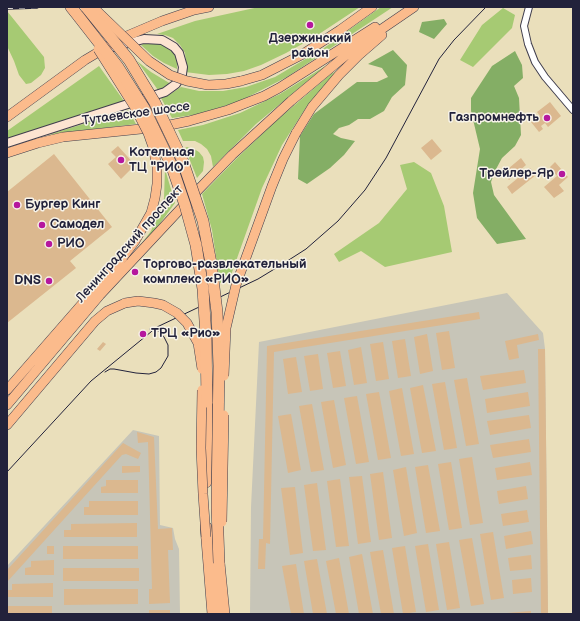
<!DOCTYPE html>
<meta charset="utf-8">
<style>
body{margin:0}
#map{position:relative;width:580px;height:621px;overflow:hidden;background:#eadfbb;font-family:"Balsamiq Sans",sans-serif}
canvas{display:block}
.frame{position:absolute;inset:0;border:8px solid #22223b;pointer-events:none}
</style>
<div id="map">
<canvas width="580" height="621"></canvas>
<div class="frame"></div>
</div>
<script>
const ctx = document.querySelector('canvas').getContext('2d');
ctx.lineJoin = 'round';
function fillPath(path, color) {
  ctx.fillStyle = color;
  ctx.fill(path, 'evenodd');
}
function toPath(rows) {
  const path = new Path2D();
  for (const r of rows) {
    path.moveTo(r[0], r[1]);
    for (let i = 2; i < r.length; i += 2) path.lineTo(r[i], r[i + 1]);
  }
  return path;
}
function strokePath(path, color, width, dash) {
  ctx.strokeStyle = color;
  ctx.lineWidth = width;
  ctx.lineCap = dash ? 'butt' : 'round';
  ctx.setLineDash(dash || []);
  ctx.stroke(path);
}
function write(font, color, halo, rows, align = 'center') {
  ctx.font = font + ' "Balsamiq Sans",sans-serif';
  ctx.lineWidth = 3;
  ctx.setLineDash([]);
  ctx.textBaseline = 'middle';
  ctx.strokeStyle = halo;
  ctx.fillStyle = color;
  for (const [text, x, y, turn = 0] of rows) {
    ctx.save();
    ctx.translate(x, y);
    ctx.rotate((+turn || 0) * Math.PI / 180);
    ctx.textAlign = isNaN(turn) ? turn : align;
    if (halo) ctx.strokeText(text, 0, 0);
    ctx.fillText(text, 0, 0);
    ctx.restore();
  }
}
fillPath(toPath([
 [507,293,543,333,545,349,548,614,250,614,251,507,259,342],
 [133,430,159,436,160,525,173,528,175,539,179,549,180,614,7,614,7,566]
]), '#c7c5b8');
fillPath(toPath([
 [259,7,360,7,313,38,286,53,261,65,244,71,227,74,209,75,185,72,186,63,185,53,180,45,173,38,165,35,157,34,195,21],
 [381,7,393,7,287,77,240,101,200,114,172,118,161,98,169,95,181,87,199,91,223,91,246,87,275,77,324,48],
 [503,8,515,15,512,28,473,67,460,60,482,25],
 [7,11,44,57,45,68,41,75,31,83,26,84,19,75,14,61,7,46],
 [156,42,170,48,174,53,177,59,177,69,164,63,153,56,141,45,146,43],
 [137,61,151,72,171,84,158,90],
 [327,65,256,124,213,167,211,156,207,149,201,144,195,141,183,141,178,130,203,125,240,113,280,94],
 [99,66,124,101,7,139,7,131],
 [337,71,307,106,282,145,262,188,230,278,220,283,212,230,202,194,236,159,276,121,331,74],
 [128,110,136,124,48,135],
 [187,147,194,149,199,152,203,157,204,162,203,171,197,178,185,148],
 [414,162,431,173,444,206,452,252,385,267,361,251,339,262,334,254,379,223,407,189,400,165],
 [165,169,175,203,156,229,139,247,151,231,160,210,164,198]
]), '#a6ca73');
fillPath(toPath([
 [444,19,447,24,434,39,419,32,422,22],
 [393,50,407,65,405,85,392,97,384,111,370,119,358,119,349,125,339,128,333,134,341,138,355,141,344,155,330,168,307,184,298,179,300,136,314,114,357,82,377,82,388,77,382,68,368,64],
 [515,51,522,65,523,78,514,86,519,98,521,135,515,146,502,158,495,171,491,182,494,195,526,239,497,244,477,218,473,193,480,149,471,111,471,98,492,66]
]), '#84ae65');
fillPath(toPath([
 [550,102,561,116,548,127,545,123,541,126,543,129,539,132,531,122,540,116,537,112],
 [432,139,442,151,431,160,421,148],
 [118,146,135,165,121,179,108,164,116,157,111,152],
 [54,154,112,227,70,261,76,268,7,323,7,192],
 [521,158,526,165,509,180,503,173],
 [555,162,568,177,559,185,564,191,554,198,544,187,557,176,550,167],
 [530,168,536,175,512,194,507,187],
 [479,312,480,319,274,352,270,544,266,543,265,569,258,569,259,539,263,539,267,346],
 [449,331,455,368,442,370,436,333],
 [427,334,433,371,420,374,414,337],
 [538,334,539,340,517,345,519,358,509,360,505,341],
 [405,339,411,376,398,378,392,341],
 [103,342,106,344,100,351,97,349],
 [383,342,389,379,376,381,370,344],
 [361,347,367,383,354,385,348,350],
 [538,349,545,349,548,614,541,614],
 [340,351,346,386,333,388,327,353],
 [318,354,323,389,310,391,304,356],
 [296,357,302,392,288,394,283,359],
 [524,370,526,383,483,390,480,376],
 [467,378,479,444,466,446,454,380],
 [445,382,457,448,444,450,432,384],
 [423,385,436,451,422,453,410,388],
 [402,388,414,454,401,456,389,391],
 [379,392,391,458,378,460,366,394],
 [528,392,530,406,487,413,485,399],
 [357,396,369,462,356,464,344,398],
 [334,400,346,465,333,468,321,402],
 [312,404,324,470,311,472,299,406],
 [291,414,301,470,288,473,278,416],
 [529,415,531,428,490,435,487,421],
 [137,432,154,437,158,529,172,528,173,550,168,550,170,603,149,604,149,589,152,589,148,442,138,443],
 [529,439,531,452,493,458,490,445],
 [123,443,141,453,138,459,126,454,122,455,7,582,7,570],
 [472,457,483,523,470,525,459,459],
 [451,462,462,528,449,530,438,464],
 [530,462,532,475,497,480,495,468],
 [428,465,440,531,426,533,415,467],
 [122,466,140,466,140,472,122,473],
 [406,467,417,533,404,536,393,470],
 [383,472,392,538,379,540,370,474],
 [362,476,371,542,358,544,349,477],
 [340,479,349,546,336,547,327,481],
 [106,480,138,480,138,493,101,493,101,487,106,486],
 [317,483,326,550,313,551,304,485],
 [526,486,528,499,499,504,497,491],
 [295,487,303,553,290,555,281,488],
 [89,501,138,501,138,515,84,515,84,507,89,507],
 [527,510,529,522,503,526,501,514],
 [137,523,137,537,64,537,64,530,71,530,71,524],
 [531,531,533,544,506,549,504,536],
 [493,532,504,598,491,600,480,534],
 [472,538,484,604,471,606,459,540],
 [449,542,460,608,447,610,436,544],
 [428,544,439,610,426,612,415,546],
 [47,546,54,546,54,554,47,554],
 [63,546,138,546,138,559,63,559],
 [405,546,416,612,403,614,392,548],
 [383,550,394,614,381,614,370,552],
 [362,554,373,614,359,614,349,557],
 [531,555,532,569,510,571,508,558],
 [339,558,349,614,336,614,326,561],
 [317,559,327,614,313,614,304,561],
 [54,560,54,575,25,575,25,568,31,567,31,561],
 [296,564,304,614,291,614,282,566],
 [63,568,139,568,139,581,63,581],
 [531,578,532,592,513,594,512,580],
 [53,583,53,597,7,597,7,590,12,590,12,584],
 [64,589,138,589,138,604,64,605],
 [7,606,52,606,52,614,7,614],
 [149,610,170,610,170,614,149,614],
 [531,611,531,614,507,614,507,613]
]), '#dbb88f');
const street = toPath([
 [529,7,524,26,528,44,535,62,545,77,573,110]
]);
const secondary = toPath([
 [7,143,165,92,176,84,182,74,183,67,179,53,174,47,162,40,144,39,113,47]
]);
const primary = toPath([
 [241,81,262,75,303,54,340,30,372,7],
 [7,117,85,60,122,38,162,21,194,10,209,7],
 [296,133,312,107,339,75,359,55,382,35],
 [7,153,38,143,63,137,160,127,189,121,228,110,264,96,279,88,375,27],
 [7,390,123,257],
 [7,405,100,295,199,189,232,155,291,101,357,46,414,7],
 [7,425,95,321,107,311,125,303]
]);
const highway = toPath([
 [71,7,79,17],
 [206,482,207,402],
 [206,527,213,614],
 [219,563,224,614]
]);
strokePath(street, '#403e4e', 8);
strokePath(secondary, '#403e4e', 10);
strokePath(primary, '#403e4e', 10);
strokePath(highway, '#403e4e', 12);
strokePath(street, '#fff', 6);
strokePath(secondary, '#fde4d1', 8);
strokePath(primary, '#fbbb8c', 9);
strokePath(highway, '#fbbb8c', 11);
strokePath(toPath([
 [105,372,110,369,114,369,136,373,149,374,156,372,161,368,168,356,168,345,164,337,160,332,154,329,150,329],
 [7,472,91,381,157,327,258,279,281,265,306,249,338,221,365,190,386,158,439,59,454,40,486,7]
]), '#22223b', 1);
const rail = toPath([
 [7,8,37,7]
]);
strokePath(rail, '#22223b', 3.5);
strokePath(rail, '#f7f3e8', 2, [6]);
const primaryBridge = toPath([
 [93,7,149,61,170,75,187,81,208,85,226,84,241,81],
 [98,49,134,106,148,133,153,147,157,167,157,184,155,198,151,213,135,241,123,257],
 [125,303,138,301,154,303,163,305,177,313,187,323,198,343,202,369],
 [224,376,226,328,236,285,272,186,283,159,296,133],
 [202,390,201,448,203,494,206,537],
 [222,522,224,415]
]);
const highwayBridge = toPath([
 [86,7,129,60,155,103,182,159,203,221,211,263,217,312,219,366,217,507,219,563],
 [79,17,118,67,144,108,171,164,185,205,196,245,203,289,206,337,207,402]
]);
strokePath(primaryBridge, '#403e4e', 10, []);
strokePath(highwayBridge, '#403e4e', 12, []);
strokePath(primaryBridge, '#fbbb8c', 9);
strokePath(highwayBridge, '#fbbb8c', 11);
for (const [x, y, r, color] of [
 [310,25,4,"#b5179e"],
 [547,118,4,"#b5179e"],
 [121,160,4,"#b5179e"],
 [562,174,4,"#b5179e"],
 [17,205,4,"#b5179e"],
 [42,225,4,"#b5179e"],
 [49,244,4,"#b5179e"],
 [135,272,4,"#b5179e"],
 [49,281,4,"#b5179e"],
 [143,334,4,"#b5179e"]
]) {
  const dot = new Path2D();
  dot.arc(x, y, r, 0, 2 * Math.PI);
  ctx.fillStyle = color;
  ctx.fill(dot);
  strokePath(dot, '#f7f3e8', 1.5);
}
write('bold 13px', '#22223b', '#f7f3e8', [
 ["Дзержинский",310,39,"center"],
 ["район",310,54,"center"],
 ["Газпромнефть",539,118,"right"],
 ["Котельная",129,153],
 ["ТЦ \"РИО\"",129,168],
 ["Трейлер-Яр",554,174,"right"],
 ["Бургер Кинг",25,205],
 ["Самодел",50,225],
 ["РИО",57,244],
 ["Торгово-развлекательный",143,265],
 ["комплекс «РИО»",143,280],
 ["DNS",41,281,"right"],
 ["ТРЦ «Рио»",151,334]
], 'left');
write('13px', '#22223b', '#f7f3e8', [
 ["Тутаевское шоссе",136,114,-8],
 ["Ленинградский проспект",130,244,-48]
]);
</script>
